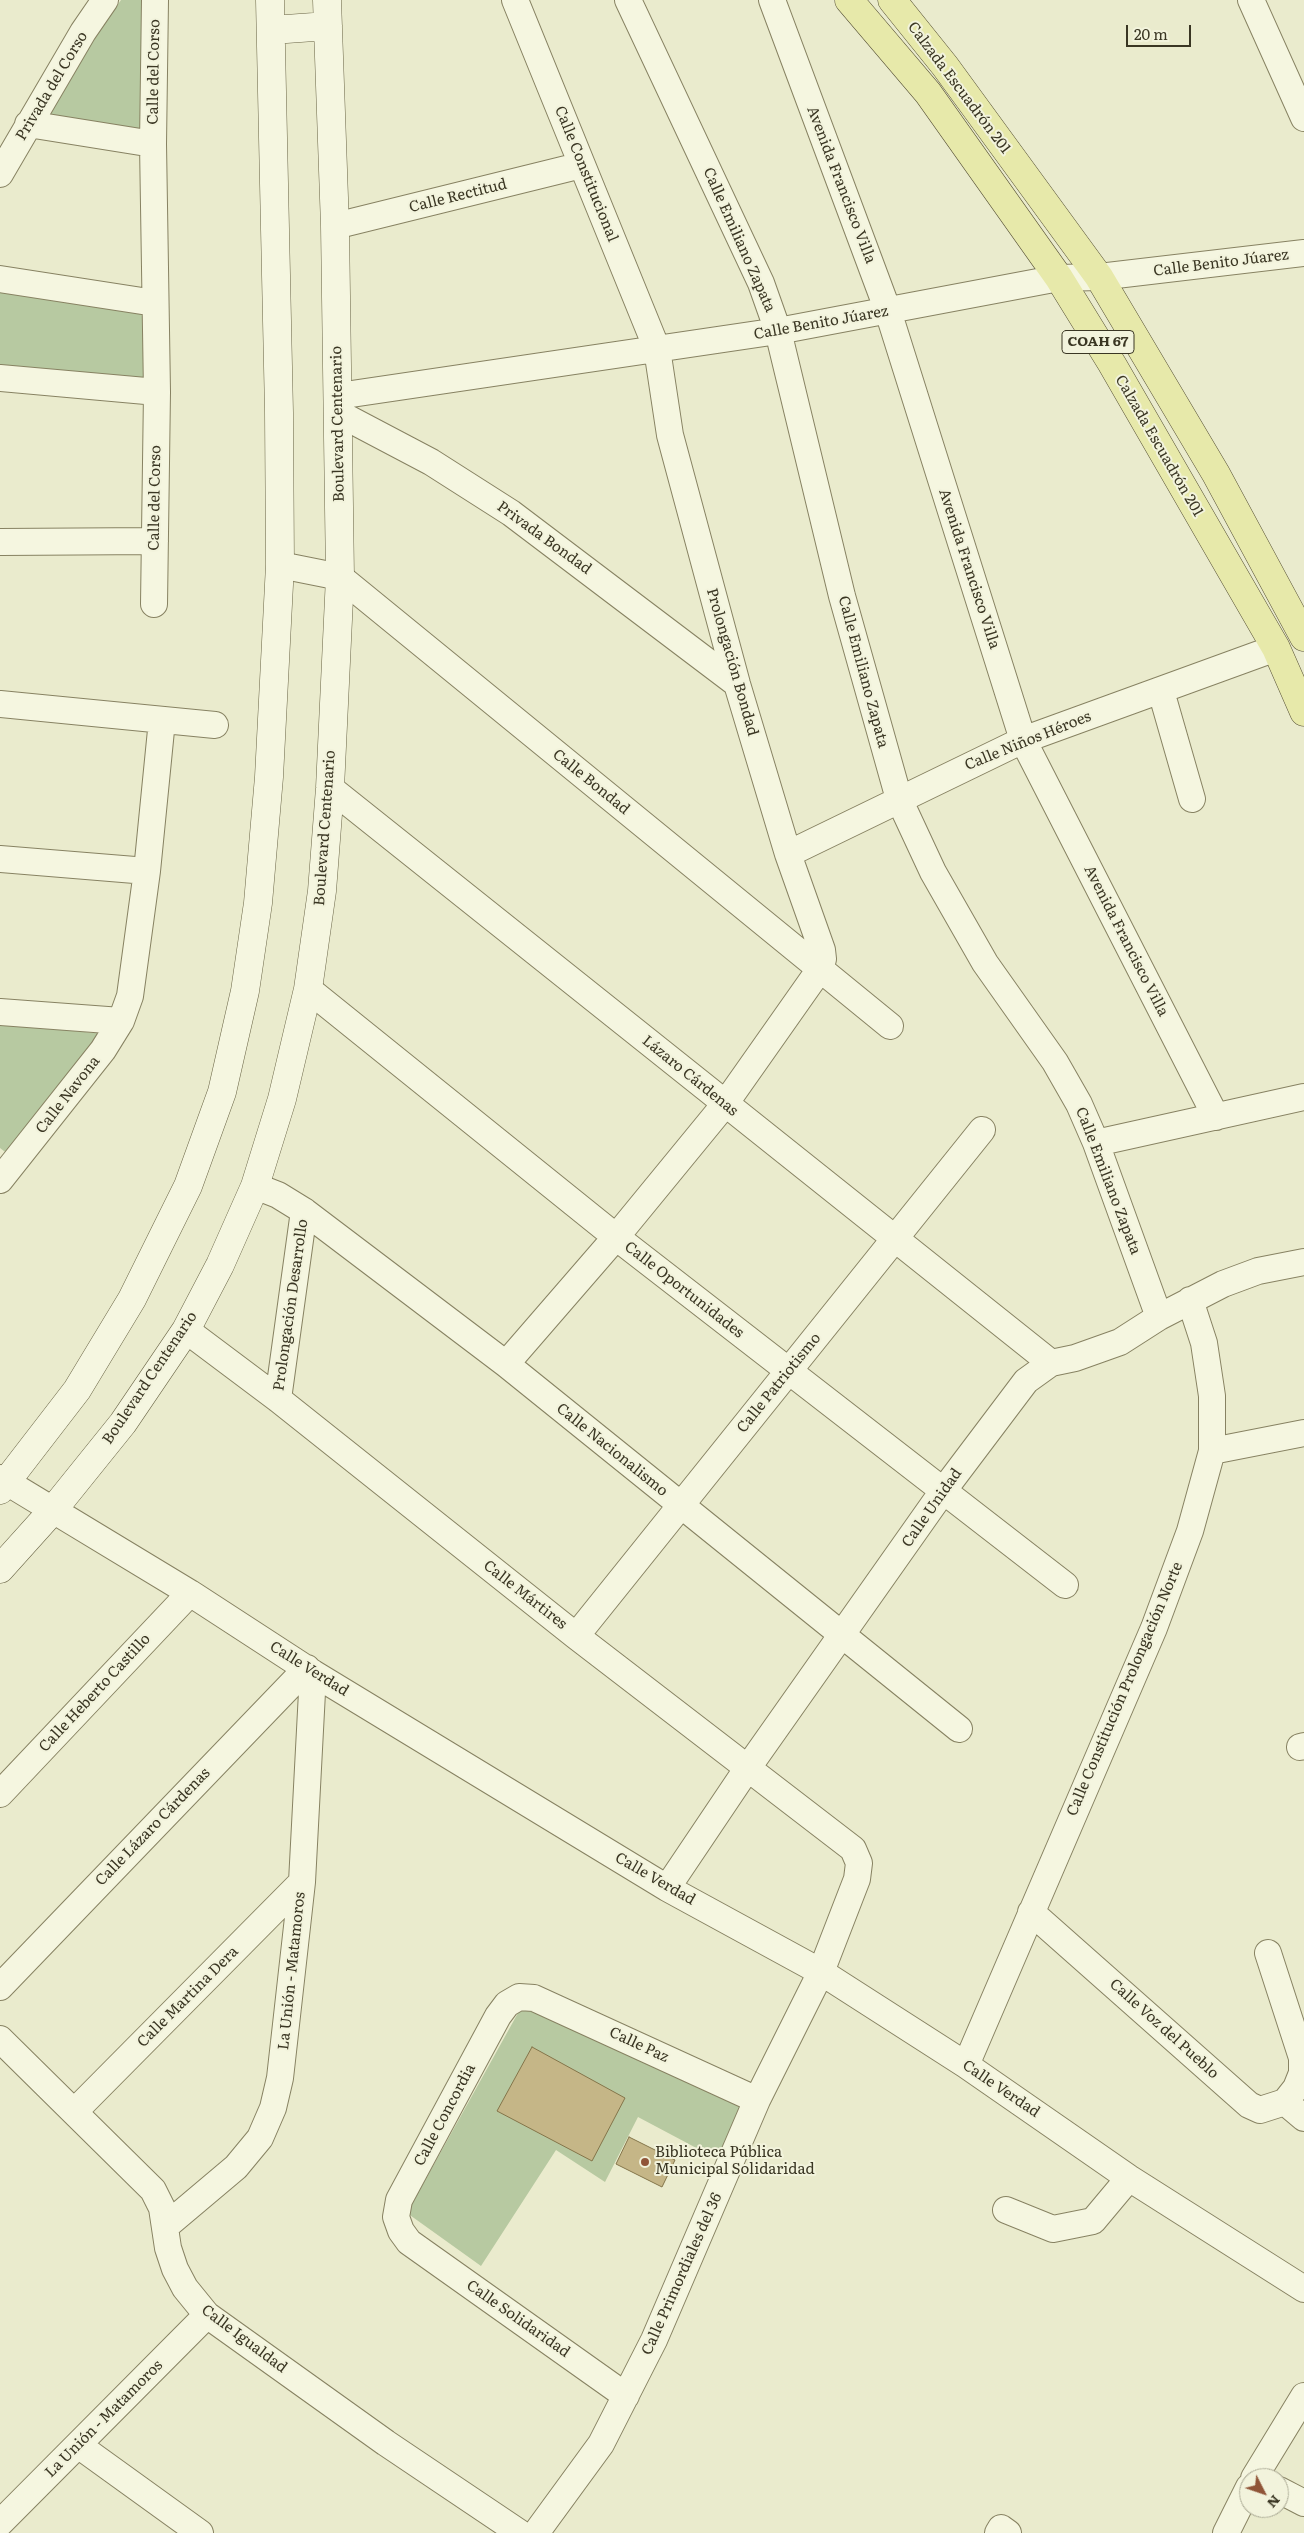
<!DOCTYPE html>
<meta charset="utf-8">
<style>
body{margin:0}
#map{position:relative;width:1304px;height:2533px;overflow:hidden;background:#eaebcd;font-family:Literata,serif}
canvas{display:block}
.north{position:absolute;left:1239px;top:2468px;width:50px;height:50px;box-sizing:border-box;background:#f2f3dc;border:1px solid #a8a792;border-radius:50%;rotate:131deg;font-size:14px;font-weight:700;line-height:20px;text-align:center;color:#3a3623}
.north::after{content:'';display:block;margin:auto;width:18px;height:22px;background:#905538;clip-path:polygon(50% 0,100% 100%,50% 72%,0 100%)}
.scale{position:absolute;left:1126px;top:25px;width:65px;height:22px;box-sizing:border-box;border:2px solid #3a3623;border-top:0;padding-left:6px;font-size:15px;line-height:18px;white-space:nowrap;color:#3a3623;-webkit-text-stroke:4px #f2f3dc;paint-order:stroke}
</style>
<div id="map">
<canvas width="1304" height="2533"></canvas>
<div class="north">N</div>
<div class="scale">20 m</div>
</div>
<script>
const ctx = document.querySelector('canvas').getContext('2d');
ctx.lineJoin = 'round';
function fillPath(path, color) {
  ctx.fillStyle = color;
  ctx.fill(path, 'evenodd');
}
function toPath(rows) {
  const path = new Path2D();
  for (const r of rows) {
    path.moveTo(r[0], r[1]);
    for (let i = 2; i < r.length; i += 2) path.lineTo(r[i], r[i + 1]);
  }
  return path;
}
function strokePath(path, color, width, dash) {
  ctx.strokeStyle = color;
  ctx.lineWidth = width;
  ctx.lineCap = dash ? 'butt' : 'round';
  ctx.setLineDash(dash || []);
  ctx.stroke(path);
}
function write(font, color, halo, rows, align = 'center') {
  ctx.font = font + ' Literata,serif';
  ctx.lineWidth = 4;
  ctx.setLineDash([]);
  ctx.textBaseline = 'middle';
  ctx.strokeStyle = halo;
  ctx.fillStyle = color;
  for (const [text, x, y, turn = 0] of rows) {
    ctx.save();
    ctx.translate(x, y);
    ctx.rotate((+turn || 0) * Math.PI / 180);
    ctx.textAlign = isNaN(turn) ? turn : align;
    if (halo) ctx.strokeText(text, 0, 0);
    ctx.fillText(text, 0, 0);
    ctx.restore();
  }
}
fillPath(toPath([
 [121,0,147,0,145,133,44,114],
 [0,291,149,313,150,386,0,371],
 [0,1024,106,1034,13,1158,0,1148],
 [523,2004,743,2107,719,2160,638,2117,605,2182,556,2150,481,2266,407,2213]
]), '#b7c9a1');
const building = toPath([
 [532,2047,625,2098,592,2161,497,2111,532,2047],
 [629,2137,675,2160,662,2187,616,2164,629,2137]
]);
fillPath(building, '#c5b687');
strokePath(building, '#84754a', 1);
const street = toPath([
 [628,0,761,283,778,331,842,596,899,799,933,872,985,963,1055,1062,1079,1104,1096,1143,1159,1317],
 [772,0,888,311,1023,740,1216,1117],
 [1251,0,1304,118],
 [28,124,153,144],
 [0,174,83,32,105,0],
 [335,226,582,165],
 [0,279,155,303],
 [0,378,157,392],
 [338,396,778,331,1059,278,1099,277,1304,253],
 [338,413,431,462,511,513,737,684],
 [0,542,155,541],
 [280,565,340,577,890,1026],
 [154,604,157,392,153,144,155,0],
 [1161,691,1192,799],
 [0,704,215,725],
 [330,788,1051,1363],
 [788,854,1023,740,1276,648],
 [0,859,147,871],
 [308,989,616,1237,1065,1585],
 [0,1012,121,1021],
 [1096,1143,1304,1097],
 [0,1180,103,1050,121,1021,130,996,147,871,162,720],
 [255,1186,278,1195,304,1211,506,1364,959,1729],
 [186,1330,278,1399,576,1636,853,1849,859,1863,857,1879,821,1972,757,2100,654,2340,601,2444,536,2533],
 [506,1364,616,1237,725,1104,820,969,823,959,822,950,788,854,737,684,670,435,657,349,515,0],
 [278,1399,304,1211],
 [1212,1451,1304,1433],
 [0,1478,190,1593,313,1673,667,1888,821,1972,966,2065,1129,2178,1304,2289],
 [576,1636,982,1130],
 [1300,1747,1304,1746],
 [0,1794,190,1593],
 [667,1888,747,1769,943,1491,1026,1381,1051,1363,1075,1358,1120,1342,1159,1317,1223,1284,1258,1271,1304,1262],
 [1031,1912,1249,2105,1260,2110,1285,2102,1296,2088,1302,2073,1302,2058,1268,1953],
 [0,1987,307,1668],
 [0,2039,153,2190,162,2208,168,2248,175,2269,185,2288,207,2315,386,2443,520,2533],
 [966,2065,1154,1628,1190,1531,1212,1451,1212,1396,1204,1343,1190,1300],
 [1285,2102,1304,2118],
 [74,2112,302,1882],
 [1006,2210,1053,2229,1093,2221,1129,2178],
 [166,2226,236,2167,260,2138,273,2108,280,2078,302,1882,313,1673],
 [626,2396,409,2242,401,2231,396,2217,399,2200,498,2016,507,2004,519,1997,534,1998,757,2100],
 [78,2445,200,2533],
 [1254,2478,1304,2396],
 [1279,2490,1304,2503],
 [0,2523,207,2315],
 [998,2533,1001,2528,1008,2533],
 [1226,2533,1249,2487]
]);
const secondary = toPath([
 [272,30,328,26],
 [0,1490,77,1390,132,1299,188,1186,222,1092,245,991,258,903,269,777,280,565,279,412,270,0],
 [0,1569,53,1510,123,1423,186,1330,220,1265,255,1186,282,1099,308,989,322,891,330,788,340,577,335,226,327,0]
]);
const primary = toPath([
 [849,0,928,93,1059,278,1112,364,1276,648,1304,712],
 [892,0,945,66,1099,277,1216,474,1304,637]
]);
strokePath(street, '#878262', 28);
strokePath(secondary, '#696445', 29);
strokePath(primary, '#565035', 29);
strokePath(street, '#f5f6e0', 26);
strokePath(secondary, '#f5f6e0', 28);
strokePath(primary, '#e7e9aa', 28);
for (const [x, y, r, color] of [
 [645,2162,5,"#905538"]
]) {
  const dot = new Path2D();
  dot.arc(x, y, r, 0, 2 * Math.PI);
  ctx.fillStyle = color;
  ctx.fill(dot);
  strokePath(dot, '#f2f3dc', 2);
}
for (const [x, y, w] of [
 [1098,342,72]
]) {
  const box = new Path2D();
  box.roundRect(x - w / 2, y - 11.5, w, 23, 4);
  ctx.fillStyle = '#f2f3dc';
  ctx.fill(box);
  strokePath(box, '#3a3623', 1);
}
write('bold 14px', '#3a3623', null, [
 ["COAH 67",1098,342]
]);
write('15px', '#3a3623', '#f2f3dc', [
 ["Calle del Corso",154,72,-89],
 ["Privada del Corso",52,86,-59],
 ["Calzada Escuadrón 201",959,88,53],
 ["Calle Constitucional",586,174,68],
 ["Avenida Francisco Villa",841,185,69],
 ["Calle Rectitud",458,196,-14],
 ["Calle Emiliano Zapata",739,240,66],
 ["Calle Benito Júarez",1221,263,-7],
 ["Calle Benito Júarez",821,323,-10],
 ["Boulevard Centenario",338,424,-91],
 ["Calzada Escuadrón 201",1159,446,60],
 ["Calle del Corso",155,498,-89],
 ["Privada Bondad",544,538,36],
 ["Avenida Francisco Villa",969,569,72],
 ["Prolongación Bondad",732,662,74],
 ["Calle Emiliano Zapata",863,672,75],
 ["Calle Niños Héroes",1028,741,-22],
 ["Calle Bondad",591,782,39],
 ["Boulevard Centenario",325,828,-86],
 ["Avenida Francisco Villa",1126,941,63],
 ["Lázaro Cárdenas",690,1076,39],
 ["Calle Navona",68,1095,-52],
 ["Calle Emiliano Zapata",1108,1181,69],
 ["Calle Oportunidades",684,1290,38],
 ["Prolongación Desarrollo",291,1305,-82],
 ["Boulevard Centenario",150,1378,-56],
 ["Calle Patriotismo",779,1383,-51],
 ["Calle Nacionalismo",612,1450,39],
 ["Calle Unidad",932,1508,-55],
 ["Calle Mártires",525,1595,38],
 ["Calle Verdad",309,1669,32],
 ["Calle Constitución Prolongación Norte",1125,1689,-67],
 ["Calle Heberto Castillo",95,1693,-47],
 ["Calle Lázaro Cárdenas",153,1827,-46],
 ["Calle Verdad",655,1879,30],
 ["La Unión - Matamoros",292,1971,-84],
 ["Calle Martina Dera",188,1997,-45],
 ["Calle Voz del Pueblo",1164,2029,42],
 ["Calle Paz",639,2045,25],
 ["Calle Verdad",1001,2089,34],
 ["Calle Concordia",445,2115,-62],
 ["Calle Primordiales del 36",682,2274,-66],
 ["Calle Solidaridad",518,2319,35],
 ["Calle Igualdad",244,2339,37],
 ["La Unión - Matamoros",104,2419,-45]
]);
write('15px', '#3a3623', '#f2f3dc', [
 ["Biblioteca Pública",655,2153],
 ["Municipal Solidaridad",655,2170]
], 'left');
</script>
